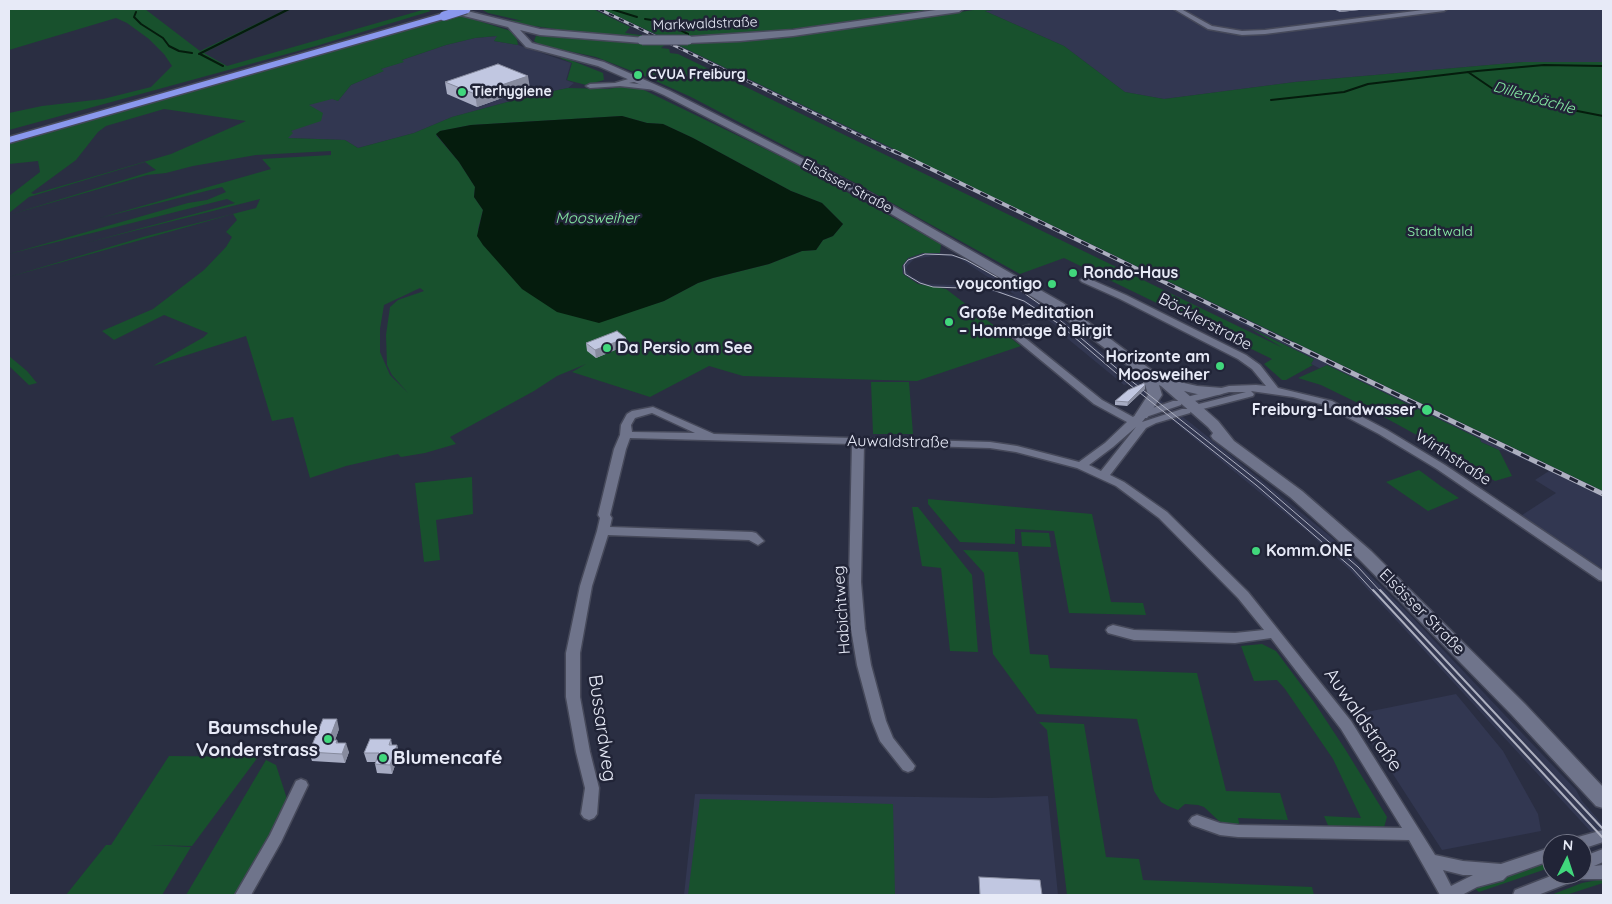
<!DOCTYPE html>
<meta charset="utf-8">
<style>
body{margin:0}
#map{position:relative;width:1612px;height:904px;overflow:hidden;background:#2a2e42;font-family:Quicksand,sans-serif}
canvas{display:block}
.frame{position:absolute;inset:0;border:10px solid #e7eaf7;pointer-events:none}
.north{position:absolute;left:1542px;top:834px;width:50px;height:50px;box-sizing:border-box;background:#212437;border:1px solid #707384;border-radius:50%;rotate:4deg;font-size:14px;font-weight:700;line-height:20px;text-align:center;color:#e7eaf7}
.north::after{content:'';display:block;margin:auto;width:18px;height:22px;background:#41d77c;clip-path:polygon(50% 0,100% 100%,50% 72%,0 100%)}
</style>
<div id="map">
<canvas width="1612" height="904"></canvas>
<div class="frame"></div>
<div class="north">N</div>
</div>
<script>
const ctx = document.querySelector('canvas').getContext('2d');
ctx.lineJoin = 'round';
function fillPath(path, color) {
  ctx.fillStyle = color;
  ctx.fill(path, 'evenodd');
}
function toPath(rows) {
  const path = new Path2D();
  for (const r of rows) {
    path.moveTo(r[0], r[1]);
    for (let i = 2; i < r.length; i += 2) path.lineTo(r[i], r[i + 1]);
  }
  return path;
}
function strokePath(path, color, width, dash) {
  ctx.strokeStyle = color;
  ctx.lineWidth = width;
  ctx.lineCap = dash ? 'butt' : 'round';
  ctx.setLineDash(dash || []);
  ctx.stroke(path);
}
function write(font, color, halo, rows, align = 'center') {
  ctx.font = font + ' Quicksand,sans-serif';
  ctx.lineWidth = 5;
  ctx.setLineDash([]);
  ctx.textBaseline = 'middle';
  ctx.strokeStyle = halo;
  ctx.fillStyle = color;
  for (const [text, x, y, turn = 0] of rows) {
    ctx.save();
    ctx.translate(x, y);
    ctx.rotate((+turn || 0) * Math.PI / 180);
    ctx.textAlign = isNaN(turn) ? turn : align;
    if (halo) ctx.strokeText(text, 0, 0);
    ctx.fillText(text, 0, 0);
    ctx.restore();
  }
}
fillPath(toPath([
 [596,9,602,9,674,43,1603,491,1603,569,1519,517,1556,493,1535,480,1549,471,1503,450,1499,450,1481,442,1480,439,1327,365,1321,369,1311,364,1314,359,1205,306,1207,304],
 [1002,9,1603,9,1603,62,1523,62,1295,82,1164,99,1125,92,1064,46,985,11],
 [498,36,494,41,518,45,571,63,566,80,574,83,568,88,533,95,452,117,414,133,358,148,345,140,287,138,308,105,332,98,338,101,351,85,383,71,380,69,403,62,402,60,446,45,475,38],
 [923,253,940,253,964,258,1033,298,1056,314,1143,387,1192,424,1331,537,1411,616,1576,790,1582,801,1603,825,1603,845,1350,570,1309,533,1128,384,1124,385,1068,339,1055,325,1027,305,1016,298,996,292,972,288,928,287,906,277,901,271,904,262,908,258],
 [939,255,959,258,1015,295,976,286,927,284,912,277,906,271,907,266,914,259],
 [1456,694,1503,751,1538,814,1541,831,1442,850,1389,768,1352,715],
 [695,794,991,798,1048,796,1058,895,684,895]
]), '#323751');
fillPath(toPath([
 [9,9,145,9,200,51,287,9,291,9,204,53,227,66,426,9,431,11,316,46,9,130,9,113,42,106,103,99,151,87,172,66,164,54,149,39,127,23,116,18,9,50],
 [481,9,593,9,630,27,625,33,648,36,640,38,600,35,519,24,497,19,523,21,488,13],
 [602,9,943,9,746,35,664,38],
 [980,9,1000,9,985,11,1064,46,1125,92,1164,99,1295,82,1523,62,1603,62,1603,491,674,43,737,41,820,33],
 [459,15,511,31,516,35,518,45,494,41,497,36,475,38,446,45,402,60,404,62,381,69,384,71,351,85,338,101,332,99,309,105,323,113,321,121,291,131,293,133,288,138,345,140,358,148,414,133,452,117,533,95,568,88,608,89,620,87,642,89,792,162,941,244,940,253,923,253,908,258,902,266,903,274,918,284,946,289,1021,346,917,381,743,376,709,366,650,397,572,372,586,364,557,376,534,391,450,437,456,444,425,453,401,457,398,454,346,466,310,478,293,417,272,421,246,336,153,366,204,337,208,333,164,315,114,340,102,331,153,309,204,270,226,247,232,237,226,232,237,220,233,214,9,277,143,237,256,208,260,199,86,243,235,203,227,199,9,254,188,203,207,200,226,192,222,187,100,218,271,169,262,159,331,155,331,151,256,155,193,166,166,173,147,175,9,215,156,170,145,162,29,197,9,213,9,196,40,172,38,161,9,164,9,144],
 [164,109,246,121,171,154,34,194,31,193,76,160,98,132,106,126],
 [622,116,647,123,663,124,693,138,791,191,822,203,843,224,833,236,823,240,816,250,802,251,769,264,713,278,698,283,664,301,635,310,490,251,483,245,478,229,483,210,474,197,475,187,459,162,436,135,440,131,471,125],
 [420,288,424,291,398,300,390,307,386,335,387,365,392,375,408,393,390,375,380,352,380,329,384,305],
 [536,36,663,43,665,45,661,48,669,49,670,53,678,54,1283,348,1248,327,1314,359,1311,364,1313,365,1286,380,1282,380,1264,364,1272,359,1064,258,1020,274,863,187,691,97,647,77,596,57,540,45,534,41],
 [563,57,603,73,604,80,586,85,567,80,572,63,560,58],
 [9,356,27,371,37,383,29,385,9,366],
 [1327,365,1480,439,1481,442,1499,450,1512,476,1495,481,1424,439,1362,405,1321,385,1298,378],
 [871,382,909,382,913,434,873,434],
 [1419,470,1442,487,1459,498,1428,511,1386,482],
 [472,477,473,514,436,520,440,560,424,562,415,483],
 [928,499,1092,514,1111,602,1143,603,1146,615,1069,613,1054,531,1015,529,1015,544,960,542,928,504],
 [912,507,918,507,972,575,978,652,950,651,941,568,922,566],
 [1021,532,1049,533,1051,547,1022,546],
 [963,550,1018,552,1030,654,1048,655,1050,668,1197,673,1226,791,1280,793,1288,820,1238,818,1240,827,1228,826,1219,821,1204,807,1198,805,1185,804,1178,810,1168,806,1161,802,1154,791,1137,719,1037,714,993,654,984,573],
 [1262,644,1276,651,1314,702,1345,749,1387,817,1383,831,1330,830,1324,816,1361,818,1333,759,1285,689,1277,680,1254,681,1241,646],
 [1039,722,1084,724,1106,857,1139,859,1143,880,1312,887,1314,895,1067,895,1047,730],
 [169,756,258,757,192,846,150,845,191,847,162,895,66,895,106,845,111,845],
 [266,760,276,765,288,802,237,894,186,895],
 [700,799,893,804,895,895,688,895],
 [1552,859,1552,867,1479,892,1474,888],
 [1603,879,1603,883,1566,895,1551,895,1582,883]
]), '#18512d');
fillPath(toPath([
 [622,116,647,123,663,124,693,138,791,191,822,203,843,224,833,236,823,240,816,250,802,251,769,264,713,278,698,283,664,301,599,323,557,312,522,289,483,245,477,236,483,210,474,197,475,187,459,162,436,134,440,131,471,125]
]), '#051c0d');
strokePath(toPath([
 [611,9,637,17],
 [136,12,134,17,141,24,163,38,169,46,179,51,192,53],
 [645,19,665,22,688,34],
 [199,54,289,9],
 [200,54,223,66],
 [1468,72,1493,89,1508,94,1534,98,1557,107,1603,116],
 [1271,100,1344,92,1368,84,1477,71,1544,65,1603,66]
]), '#051c0d', 2);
const street = toPath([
 [1174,9,1181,9,1212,26,1242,31,1265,30,1431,9,1447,9,1444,11,1265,34,1242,35,1208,29,1174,9],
 [635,77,638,77,638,81,629,83,656,86,660,88,656,90,620,86,590,88,586,86,590,84,615,83,635,77],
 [1085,277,1126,295,1246,355,1260,365,1278,388,1332,401,1387,430,1445,465,1603,571,1603,581,1599,580,1437,469,1379,434,1324,405,1293,397,1251,391,1254,394,1253,396,1195,411,1191,410,1190,408,1191,406,1246,392,1229,392,1187,403,1183,402,1182,400,1183,398,1229,386,1256,385,1266,386,1252,369,1238,359,1120,299,1082,282,1080,280,1085,277],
 [1029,325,1034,328,1032,330,1020,334,1102,400,1133,417,1138,413,1173,401,1181,401,1182,403,1181,405,1146,417,1142,422,1182,409,1190,409,1191,411,1190,413,1156,423,1146,428,1110,475,1124,482,1167,512,1248,592,1351,721,1435,855,1463,861,1501,864,1552,847,1552,860,1507,876,1503,880,1477,887,1462,895,1440,895,1409,840,1238,837,1220,835,1192,825,1189,821,1192,817,1197,815,1220,823,1238,825,1402,828,1341,729,1271,638,1235,643,1134,640,1108,633,1106,630,1108,627,1113,625,1134,630,1235,633,1264,630,1238,598,1159,518,1116,486,1077,468,1016,452,990,448,864,444,861,582,865,629,871,665,886,721,893,738,915,766,913,770,908,772,903,770,880,741,872,721,857,665,851,629,849,582,852,444,630,438,626,449,610,515,612,518,610,527,752,532,756,533,764,541,758,545,749,540,608,535,592,586,580,653,580,697,590,752,599,788,597,814,594,818,589,820,584,818,581,814,585,788,576,752,566,697,566,653,580,586,597,531,600,518,598,515,614,449,620,435,621,425,627,414,632,411,653,407,714,434,990,442,1017,446,1079,462,1105,443,1127,422,1094,404,1008,333,1009,331,1029,325],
 [652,413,695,433,632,432,631,425,635,418,652,413],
 [1136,427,1101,471,1089,465,1113,447,1136,427],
 [1443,870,1463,875,1473,875,1451,886,1443,870],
 [301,779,306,781,308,785,281,842,251,895,235,895,270,835,296,781,301,779],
 [1603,830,1603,842,1582,849,1582,844,1569,844,1571,839,1603,830],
 [1603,849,1603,862,1594,866,1603,865,1603,879,1579,879,1538,895,1513,895,1515,890,1556,874,1582,874,1582,857,1603,849]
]);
const secondary = toPath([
 [943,9,963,9,959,12,793,36,740,41,688,43,684,40,688,37,793,30,943,9],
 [463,10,540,29,645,38,646,40,642,43,540,35,520,30,532,43,604,62,670,91,872,194,1063,303,1154,372,1171,380,1197,386,1222,388,1224,391,1222,394,1217,395,1197,394,1184,391,1218,421,1234,441,1302,491,1371,551,1525,704,1603,787,1603,808,1596,806,1511,714,1359,559,1290,497,1213,439,1211,436,1213,433,1208,427,1161,386,1159,385,1162,395,1147,418,1137,418,1135,415,1148,395,1143,377,1053,309,864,198,664,95,598,66,526,47,508,27,460,15,459,13,463,10]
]);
const highway = toPath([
 [444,13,448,16,447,18,9,143,9,137,444,13]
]);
strokePath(street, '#46495a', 3);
strokePath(secondary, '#46495a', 3);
strokePath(highway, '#46495a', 3);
fillPath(street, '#6f748b');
fillPath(secondary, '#6f748b');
fillPath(highway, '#8a98ed');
strokePath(toPath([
 [1374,592,1352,568,1256,485,1130,385,1059,324,1024,301,990,289,933,287,920,283,905,274,904,265,908,260,925,254,952,255,966,260,1021,291,1048,310,1134,383,1263,485,1358,567,1381,592]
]), '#acafbf', 1);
strokePath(toPath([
 [1373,590,1603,838],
 [1380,590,1603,829]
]), '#acafbf', 2);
const railFar2 = toPath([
 [599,9,896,153]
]);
const railFar1 = toPath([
 [894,151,1296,346]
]);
const rail = toPath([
 [1294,345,1603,494]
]);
strokePath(railFar2, '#acafbf', 3);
strokePath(railFar1, '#acafbf', 4);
strokePath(rail, '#acafbf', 5);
strokePath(railFar2, '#212437', 2, [5.5]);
strokePath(railFar1, '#212437', 2.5, [8]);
strokePath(rail, '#212437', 3, [9]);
const secondaryBridge = toPath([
 [642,40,688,40]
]);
const highwayBridge = toPath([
 [444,16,466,9]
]);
strokePath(secondaryBridge, '#46495a', 11, []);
strokePath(highwayBridge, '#46495a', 11, []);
strokePath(secondaryBridge, '#6f748b', 9);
strokePath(highwayBridge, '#8a98ed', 9);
fillPath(toPath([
 [1333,9,1359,9,1359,10,1340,12],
 [445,82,530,88,477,107,447,94],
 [626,338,627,345,596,358,587,351,586,343],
 [1145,389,1127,406,1115,405,1115,401],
 [339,729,335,740,337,740,338,743,349,752,345,763,312,761,309,752],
 [391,739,392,745,397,745,399,754,392,774,377,773,375,764,376,762,367,762,364,753]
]), '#a6abc2');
fillPath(toPath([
 [1341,9,1359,9,1359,10,1340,12],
 [528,76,530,88,477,107,475,94],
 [626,338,627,345,596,358,595,350],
 [1145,385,1145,389,1127,406,1128,402],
 [337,719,339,729,332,749,329,740],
 [346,743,349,752,345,763,342,754],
 [397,745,399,754,392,774,390,765]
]), '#878b9e');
const building = toPath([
 [498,64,528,76,475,94,445,82,498,64],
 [617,331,626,338,595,350,586,343,617,331],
 [1144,383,1145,385,1128,402,1115,401,1128,390,1144,383],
 [323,719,337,719,329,740,337,740,336,743,346,743,342,754,309,752,323,719],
 [370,739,391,739,389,745,397,745,390,765,375,764,379,753,364,753,370,739],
 [979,877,1040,880,1042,895,980,895,979,877]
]);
fillPath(building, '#c1c7e1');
strokePath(building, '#878b9e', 1);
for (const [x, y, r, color] of [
 [638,75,5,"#41d77c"],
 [462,92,5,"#41d77c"],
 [1073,273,5,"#41d77c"],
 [1052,284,5,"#41d77c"],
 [949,322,5,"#41d77c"],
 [607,348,5,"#41d77c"],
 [1220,366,5,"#41d77c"],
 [1427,410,6,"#41d77c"],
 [1256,551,5,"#41d77c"],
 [328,739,5,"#41d77c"],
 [383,758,5,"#41d77c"]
]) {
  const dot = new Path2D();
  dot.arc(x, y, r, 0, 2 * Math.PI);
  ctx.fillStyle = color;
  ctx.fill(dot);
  strokePath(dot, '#212437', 2);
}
write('14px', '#e7eaf7', '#212437', [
 ["Markwaldstraße",705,24,-2],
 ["Elsässer Straße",847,186,28]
]);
write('bold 14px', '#e7eaf7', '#212437', [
 ["CVUA Freiburg",648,75],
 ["Tierhygiene",472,92]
], 'left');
write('14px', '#8df1ab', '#212437', [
 ["Stadtwald",1440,232]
]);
write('italic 15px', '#86eba4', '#212437', [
 ["Dillenbächle",1534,98,16],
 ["Moosweiher",597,218]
]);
write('bold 16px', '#e7eaf7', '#212437', [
 ["Rondo-Haus",1083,273],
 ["voycontigo",1042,284,"right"],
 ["Große Meditation",959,313],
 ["– Hommage à Birgit",959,331],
 ["Da Persio am See",617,348],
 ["Horizonte am",1210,357,"right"],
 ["Moosweiher",1210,375,"right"],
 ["Freiburg-Landwasser",1416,410,"right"],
 ["Komm.ONE",1266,551]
], 'left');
write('16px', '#e7eaf7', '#212437', [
 ["Böcklerstraße",1205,322,28],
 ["Auwaldstraße",898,442,1],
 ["Wirthstraße",1453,458,33],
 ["Habichtweg",842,610,-94],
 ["Elsässer Straße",1422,612,45]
]);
write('19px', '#e7eaf7', '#212437', [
 ["Auwaldstraße",1363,720,55],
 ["Bussardweg",602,728,82]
]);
write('bold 19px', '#e7eaf7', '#212437', [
 ["Baumschule",318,728],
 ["Vonderstrass",318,750],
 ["Blumencafé",393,758,"left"]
], 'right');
</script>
